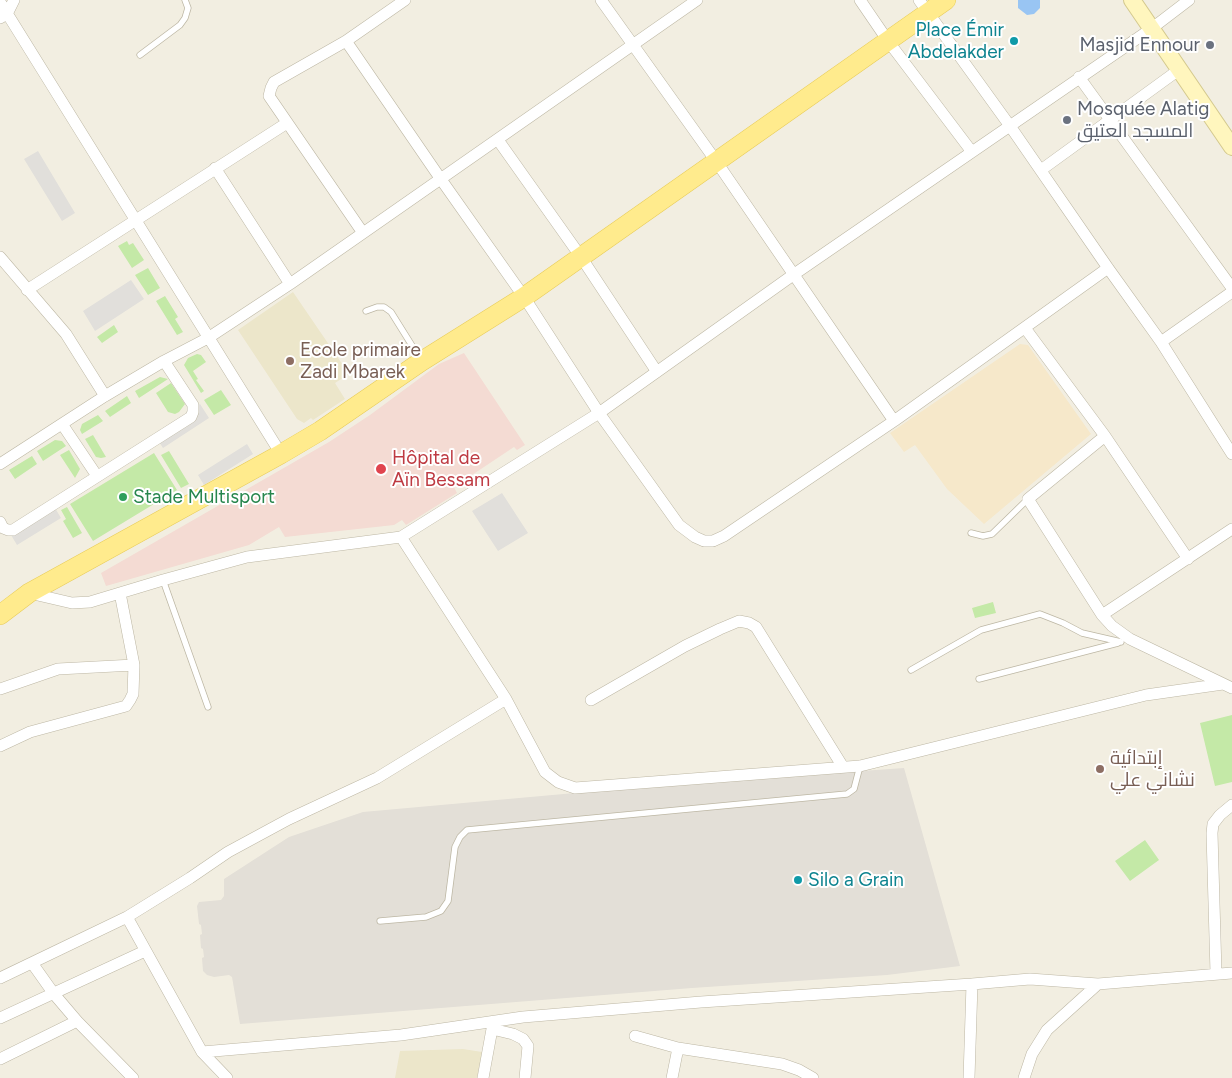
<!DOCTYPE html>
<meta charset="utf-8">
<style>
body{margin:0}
canvas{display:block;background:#f2eee1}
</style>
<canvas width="1232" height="1078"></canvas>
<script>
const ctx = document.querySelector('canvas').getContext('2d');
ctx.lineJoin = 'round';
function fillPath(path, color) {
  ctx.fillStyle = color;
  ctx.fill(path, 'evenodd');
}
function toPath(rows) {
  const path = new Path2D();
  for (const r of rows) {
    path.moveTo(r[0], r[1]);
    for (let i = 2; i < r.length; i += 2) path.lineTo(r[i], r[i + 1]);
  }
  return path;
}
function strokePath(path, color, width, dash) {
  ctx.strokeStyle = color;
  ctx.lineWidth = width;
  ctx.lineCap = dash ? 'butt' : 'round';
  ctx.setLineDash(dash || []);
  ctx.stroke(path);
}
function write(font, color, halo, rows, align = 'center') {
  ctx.font = font + ' Figtree,Cairo,sans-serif';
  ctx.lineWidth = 4;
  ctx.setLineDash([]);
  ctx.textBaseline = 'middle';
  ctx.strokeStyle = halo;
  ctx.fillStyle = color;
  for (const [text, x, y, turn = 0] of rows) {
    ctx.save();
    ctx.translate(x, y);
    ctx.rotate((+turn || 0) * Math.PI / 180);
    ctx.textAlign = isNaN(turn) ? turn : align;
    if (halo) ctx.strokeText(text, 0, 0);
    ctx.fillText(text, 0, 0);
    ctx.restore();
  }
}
fillPath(toPath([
 [1020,344,1028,345,1091,434,984,524,947,489,915,445,904,452,890,433]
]), '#f6e8ca');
fillPath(toPath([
 [904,768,960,966,887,975,692,988,240,1024,232,977,229,975,214,977,207,975,203,971,202,958,204,957,203,949,201,948,200,935,202,934,201,925,199,924,197,906,199,902,221,900,224,896,224,879,289,837,363,812,664,785]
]), '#e3dfd7');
fillPath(toPath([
 [293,292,349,374,335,383,345,399,313,420,311,418,304,423,297,419,238,330],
 [463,1049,482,1052,477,1078,395,1078,400,1051]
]), '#ece6ca');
fillPath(toPath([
 [464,353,525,445,517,450,514,447,454,487,457,493,406,525,402,520,394,525,285,537,279,527,249,545,106,586,101,573,329,442,370,415,439,364]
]), '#f4dbd3');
fillPath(toPath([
 [127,241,129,245,133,243,144,260,132,268,118,246],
 [148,268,160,288,148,295,135,275],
 [165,296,178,317,175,319,183,332,177,335,156,301],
 [114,325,118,332,102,343,97,337],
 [197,354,201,355,206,362,193,371,198,379,196,380,204,391,201,393,184,365,188,358],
 [160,377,168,379,139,398,135,391],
 [171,383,185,404,179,412,175,414,168,412,156,393],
 [221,390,231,405,214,415,204,400],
 [127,396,131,403,110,417,105,411],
 [98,415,103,421,82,434,80,430,82,424],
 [93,435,106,457,101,458,96,457,85,439],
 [55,440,62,441,66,446,43,461,37,451],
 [69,450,80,469,75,478,60,455],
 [169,451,189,484,181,488,161,455],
 [154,453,177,490,93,541,70,504],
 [32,456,37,464,15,479,9,470],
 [67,507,82,533,73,538,63,521,66,519,61,510],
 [993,602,996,613,975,618,972,608],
 [1232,715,1232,782,1215,786,1200,723],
 [1145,840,1159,860,1130,881,1115,861]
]), '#c4e9a7');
fillPath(toPath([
 [38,151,75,213,62,221,24,159],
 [131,280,144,299,95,331,83,311],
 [200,404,209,418,163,448,154,434],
 [247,444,253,454,204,485,198,475],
 [502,493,528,533,498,551,472,511],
 [55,508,61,518,17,545,11,535]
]), '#e1dfdb');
fillPath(toPath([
 [1018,0,1040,0,1040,8,1034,14,1027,15,1018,8]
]), '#99c5f3');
const service = toPath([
 [140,55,180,25,185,18,188,8,185,0],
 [366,311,377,307,384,307,391,312,421,360],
 [971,533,983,536,992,534,1028,499],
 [163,580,208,707],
 [911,670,981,630,1040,614,1063,623,1082,633,1121,642],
 [979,679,1118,643],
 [380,921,426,917,441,911,448,901,455,847,460,837,467,830,847,794,854,789,860,766]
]);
const minor = toPath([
 [601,0,716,161,894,421],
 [860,0,888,41,972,152],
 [919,0,1010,126,1108,268,1161,342,1232,454],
 [0,2,281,454],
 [0,18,7,14,14,0],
 [346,41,440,178,524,297,599,413,679,525,695,537,704,541,713,541,724,536,894,421,1108,268],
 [1079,77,1232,288],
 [498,140,581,257,657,372],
 [215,168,290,284],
 [1041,170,1180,69],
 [363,233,269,96,271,88,274,82,346,41,405,0],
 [0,257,66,334,105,396],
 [27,290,287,123],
 [1025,328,1105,436,1188,559],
 [1161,342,1232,292],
 [62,424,97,476],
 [1105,436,1028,499,1102,615,1112,626,1130,639,1232,688],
 [0,464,105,396,164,361,208,338,290,284,697,0],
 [0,522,3,528,8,530,13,530,191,417,193,412,193,405,164,361],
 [29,593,72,603,90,602,163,580,247,557,401,537,599,413,793,275,1151,29,1189,0],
 [1102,615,1232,529],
 [0,689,58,669,134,665],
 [506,699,545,772,558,782,575,788,860,766,1146,695,1223,684],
 [591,700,685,646,720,629,739,621,749,623,756,627,843,767],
 [0,746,30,732,126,706,130,700,133,694,134,665,120,593],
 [127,917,202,1052,227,1078],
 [32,963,54,994,77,1021,133,1078],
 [1216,973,1212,833,1213,824,1220,815,1232,805],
 [0,978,127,917,190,878,228,852,289,819,377,778,506,699,401,537],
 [0,1018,145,951],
 [635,1036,678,1048,782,1064,799,1070,813,1078],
 [202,1052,401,1035,523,1017,701,1002,972,984],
 [0,1059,77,1021],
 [483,1078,492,1029,513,1034,523,1039,528,1046,525,1078],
 [672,1078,678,1048],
 [969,1078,972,984,1030,979,1098,984,1232,973],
 [1024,1078,1032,1054,1047,1030,1098,984]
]);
const secondary = toPath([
 [1132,0,1232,147]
]);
const primary = toPath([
 [0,615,29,593,281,454,320,431,422,361,524,297,946,0]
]);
strokePath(service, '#bdb7a4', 7);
strokePath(minor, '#bdb7a4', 12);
strokePath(secondary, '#d4c98e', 18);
strokePath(primary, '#e8cc59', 20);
strokePath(service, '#fff', 5.5);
strokePath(minor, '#fff', 11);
strokePath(secondary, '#fff6be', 16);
strokePath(primary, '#ffeb8d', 19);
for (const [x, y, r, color] of [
 [1014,41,5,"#0f9aa8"],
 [1210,45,5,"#6b7280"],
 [1067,120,5,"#6b7280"],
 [290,361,5,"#8d6e63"],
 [381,469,6,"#e0444e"],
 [123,497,5,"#2e9e5b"],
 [1100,769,5,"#8d6e63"],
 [798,880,5,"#0f9aa8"]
]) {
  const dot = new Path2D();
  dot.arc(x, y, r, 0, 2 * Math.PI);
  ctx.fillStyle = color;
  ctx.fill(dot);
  strokePath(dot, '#fff', 2);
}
write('19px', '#0d838f', '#fff', [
 ["Place Émir",1004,30],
 ["Abdelakder",1004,52],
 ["Silo a Grain",808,880,"left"]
], 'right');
write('19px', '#5b616d', '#fff', [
 ["Masjid Ennour",1200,45],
 ["Mosquée Alatig",1077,109,"left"],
 ["المسجد العتيق",1077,131,"left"]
], 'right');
write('19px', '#785e54', '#fff', [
 ["Ecole primaire",300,350],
 ["Zadi Mbarek",300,372],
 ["إبتدائية",1110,758],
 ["نشاني علي",1110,780]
], 'left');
write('19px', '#be3a42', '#fff', [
 ["Hôpital de",392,458],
 ["Aïn Bessam",392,480]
], 'left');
write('19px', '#27864d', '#fff', [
 ["Stade Multisport",133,497]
], 'left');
</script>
